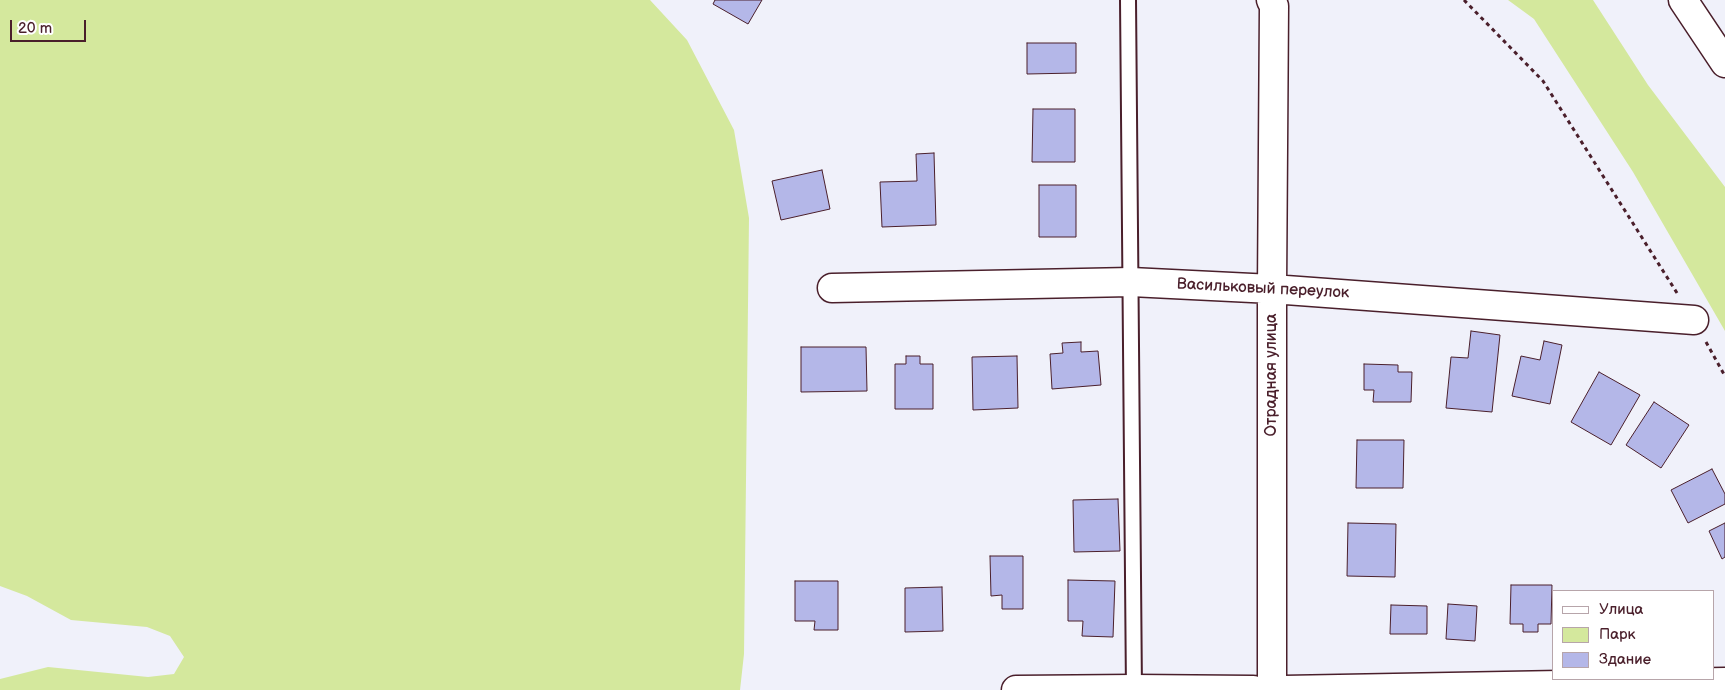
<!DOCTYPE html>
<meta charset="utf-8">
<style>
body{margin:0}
#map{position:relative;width:1725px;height:690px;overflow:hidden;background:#f0f1fa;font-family:"Balsamiq Sans",sans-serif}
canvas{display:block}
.legend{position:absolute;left:1552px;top:590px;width:162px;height:90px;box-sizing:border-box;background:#fff;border:1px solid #b7a5aa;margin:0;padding:6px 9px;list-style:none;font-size:15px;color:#4a1f2b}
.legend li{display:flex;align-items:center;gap:10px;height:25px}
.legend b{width:25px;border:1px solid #b7a5aa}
.scale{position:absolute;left:10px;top:20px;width:76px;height:22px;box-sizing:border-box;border:2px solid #4a1f2b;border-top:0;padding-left:6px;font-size:15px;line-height:18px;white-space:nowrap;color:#4a1f2b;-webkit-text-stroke:4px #fff;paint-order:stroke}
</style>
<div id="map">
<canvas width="1725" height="690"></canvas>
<ul class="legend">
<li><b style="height:6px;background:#fff"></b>Улица</li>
<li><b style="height:14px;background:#d4e89d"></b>Парк</li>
<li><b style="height:14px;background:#b4b7e8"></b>Здание</li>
</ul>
<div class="scale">20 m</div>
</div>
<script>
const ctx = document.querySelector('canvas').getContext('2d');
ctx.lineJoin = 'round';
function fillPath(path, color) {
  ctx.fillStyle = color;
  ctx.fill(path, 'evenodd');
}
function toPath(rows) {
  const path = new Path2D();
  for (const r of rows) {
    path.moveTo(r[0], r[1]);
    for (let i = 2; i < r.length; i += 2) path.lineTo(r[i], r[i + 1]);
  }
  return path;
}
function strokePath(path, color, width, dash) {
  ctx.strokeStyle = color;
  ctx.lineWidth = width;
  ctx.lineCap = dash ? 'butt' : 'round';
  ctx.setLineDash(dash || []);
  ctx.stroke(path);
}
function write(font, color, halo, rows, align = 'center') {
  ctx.font = font + ' "Balsamiq Sans",sans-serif';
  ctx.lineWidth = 4;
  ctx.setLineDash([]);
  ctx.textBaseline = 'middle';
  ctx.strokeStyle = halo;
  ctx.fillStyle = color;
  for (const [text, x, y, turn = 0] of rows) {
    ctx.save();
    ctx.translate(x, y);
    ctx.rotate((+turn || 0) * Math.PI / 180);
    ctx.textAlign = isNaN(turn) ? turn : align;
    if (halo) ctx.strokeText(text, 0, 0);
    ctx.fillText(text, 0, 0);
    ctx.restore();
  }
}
fillPath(toPath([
 [0,0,650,0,687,40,734,130,749,218,744,654,740,690,0,690,0,679,48,667,148,677,174,674,184,657,170,636,147,627,71,620,27,596,0,586],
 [1508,0,1593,0,1648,85,1725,187,1725,331,1633,172,1534,19]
]), '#d4e89d');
const building = toPath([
 [715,0,762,0,748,24,713,4,715,0],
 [1027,43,1076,43,1076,73,1027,74,1027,43],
 [1033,109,1075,109,1075,162,1032,162,1033,109],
 [934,153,936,225,882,227,880,182,917,181,916,154,934,153],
 [822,170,830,209,781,220,772,181,822,170],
 [1039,185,1076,185,1076,237,1039,237,1039,185],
 [1471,331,1500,335,1492,412,1446,408,1451,357,1468,358,1471,331],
 [1544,341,1562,345,1550,404,1512,396,1521,356,1540,360,1544,341],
 [1081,342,1081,352,1098,351,1101,385,1052,389,1050,354,1063,353,1062,343,1081,342],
 [801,347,866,347,867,391,801,392,801,347],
 [906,356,920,356,920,364,933,364,933,409,895,409,895,364,906,364,906,356],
 [1017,356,1018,408,973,410,972,357,1017,356],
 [1364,364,1398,365,1398,372,1412,372,1411,402,1373,402,1374,390,1364,390,1364,364],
 [1599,372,1640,395,1611,445,1571,422,1599,372],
 [1654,402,1689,425,1661,468,1626,445,1654,402],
 [1357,440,1404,440,1403,488,1356,488,1357,440],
 [1712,469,1725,494,1725,504,1688,523,1671,490,1712,469],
 [1118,499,1120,551,1074,552,1073,500,1118,499],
 [1348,523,1396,524,1395,577,1347,576,1348,523],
 [1725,523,1725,557,1722,559,1709,531,1725,523],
 [990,556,1023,556,1023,609,1002,609,1002,595,991,596,990,556],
 [1068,580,1115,581,1113,637,1082,636,1083,621,1068,621,1068,580],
 [795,581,838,581,838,630,814,630,815,621,795,621,795,581],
 [1511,585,1552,585,1551,624,1538,624,1538,632,1523,632,1523,624,1510,624,1511,585],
 [942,587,943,631,905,632,905,588,942,587],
 [1448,604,1477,606,1475,641,1446,639,1448,604],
 [1391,605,1427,606,1427,634,1390,634,1391,605]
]);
fillPath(building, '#b4b7e8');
strokePath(building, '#4a1f2b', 1);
const lane = toPath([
 [1128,0,1134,690]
]);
const street = toPath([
 [1271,0,1274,6,1272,289,1272,690],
 [832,288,1131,282,1272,289,1694,320],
 [1016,690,1134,689,1253,690],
 [1284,690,1725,682]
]);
const secondary = toPath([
 [1683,0,1725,63]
]);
strokePath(lane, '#4a1f2b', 18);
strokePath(street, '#4a1f2b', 31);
strokePath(secondary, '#4a1f2b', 31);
strokePath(toPath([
 [1464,0,1543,81,1677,293],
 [1706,342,1725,376]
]), '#4a1f2b', 3, [4, 4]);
strokePath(lane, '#fff', 14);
strokePath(street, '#fff', 28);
strokePath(secondary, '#fff', 28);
write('16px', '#4a1f2b', '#fff', [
 ["Васильковый переулок",1263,289,3],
 ["Отрадная улица",1272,375,-90]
]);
</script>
